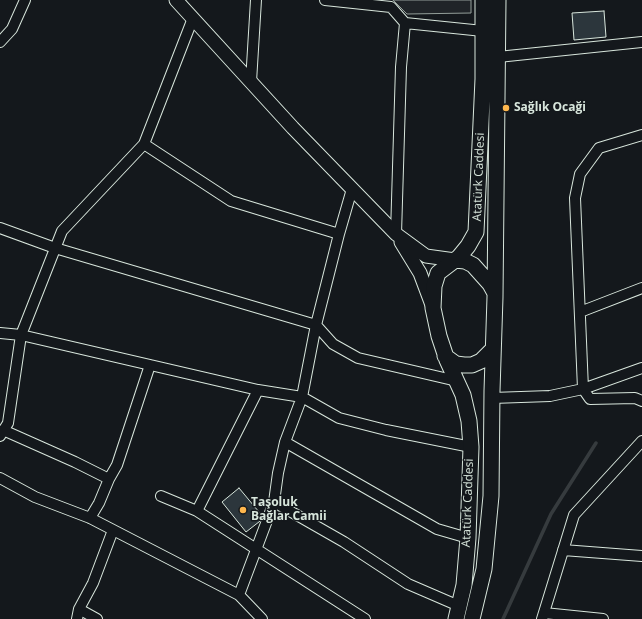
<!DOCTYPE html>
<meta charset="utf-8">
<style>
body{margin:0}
canvas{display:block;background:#14181c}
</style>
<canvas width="642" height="619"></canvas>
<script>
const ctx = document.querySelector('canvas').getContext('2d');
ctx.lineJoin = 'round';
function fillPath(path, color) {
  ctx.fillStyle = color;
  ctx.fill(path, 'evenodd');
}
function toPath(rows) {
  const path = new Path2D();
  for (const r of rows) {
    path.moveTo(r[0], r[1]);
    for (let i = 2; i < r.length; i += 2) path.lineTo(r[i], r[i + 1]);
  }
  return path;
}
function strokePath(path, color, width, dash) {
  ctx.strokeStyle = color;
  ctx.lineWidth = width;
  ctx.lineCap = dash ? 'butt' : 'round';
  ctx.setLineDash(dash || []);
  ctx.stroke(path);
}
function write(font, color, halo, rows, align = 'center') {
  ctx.font = font + ' "Open Sans",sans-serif';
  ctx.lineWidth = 3;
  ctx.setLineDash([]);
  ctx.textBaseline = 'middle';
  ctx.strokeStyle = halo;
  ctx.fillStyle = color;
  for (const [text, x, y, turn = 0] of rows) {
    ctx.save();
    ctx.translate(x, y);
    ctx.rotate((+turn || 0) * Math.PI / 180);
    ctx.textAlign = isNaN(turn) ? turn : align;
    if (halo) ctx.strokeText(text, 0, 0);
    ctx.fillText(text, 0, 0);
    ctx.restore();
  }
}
const green = toPath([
 [393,0,471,0,471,13,407,14,393,0]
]);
fillPath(green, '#202428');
strokePath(green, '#939e99', 1);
strokePath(toPath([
 [503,619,551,514,596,443]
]), '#363b3e', 3.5);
const building = toPath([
 [604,11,606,37,574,40,572,13,604,11],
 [239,488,264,518,246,532,222,502,239,488]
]);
fillPath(building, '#2c363c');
strokePath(building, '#d8e6dc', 1);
const minor = toPath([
 [325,0,391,7,405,23,483,31],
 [0,42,12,29,25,0],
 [498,57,642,42],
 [251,82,256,0],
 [642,135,599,148,580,174,575,198,583,389,590,399,635,398,642,401],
 [144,144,231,201,339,234],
 [0,228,55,248,316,325,333,344,358,358,457,381],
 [396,234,401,67,405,23],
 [580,312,642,288],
 [0,333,21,335,258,390,302,397,339,418,386,430,471,447],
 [492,398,550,396,583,389,642,368],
 [3,430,75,462,109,479],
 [0,436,8,423,21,335,62,231,144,144,193,18],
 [285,442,437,529,468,538],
 [0,478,35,497,90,518,239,595,262,619],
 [161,496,197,511,365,619],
 [274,502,344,542,408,584,459,606],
 [197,511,258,390],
 [90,518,99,503,109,479,117,465,150,365],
 [563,550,642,556],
 [239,595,274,502,278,473,285,442,302,397,316,325,339,234,352,189],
 [79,609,97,619],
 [544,613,603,619],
 [77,619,79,609,93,583,113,530],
 [542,619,574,515,642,441]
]);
const tertiary = toPath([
 [176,0,293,128,396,234,426,256,455,260],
 [401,242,420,273,432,305]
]);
const secondary = toPath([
 [455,260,465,261,473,265,490,284,495,293],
 [445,356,456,364,464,365,472,365,481,361,493,349],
 [456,619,464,585,468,538,471,447,469,421,463,395,447,360,439,336,433,308,434,286,438,273,459,257,468,246,476,232,483,79,483,0],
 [472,619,484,569,491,496,492,391,495,297,498,0]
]);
strokePath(minor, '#d8e6dc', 12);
strokePath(tertiary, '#d8e6dc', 15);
strokePath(secondary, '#d8e6dc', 17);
strokePath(minor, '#14181c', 10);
strokePath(tertiary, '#14181c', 13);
strokePath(secondary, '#14181c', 15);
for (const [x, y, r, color] of [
 [506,108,4,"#ffb74d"],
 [243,510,4,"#ffb74d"]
]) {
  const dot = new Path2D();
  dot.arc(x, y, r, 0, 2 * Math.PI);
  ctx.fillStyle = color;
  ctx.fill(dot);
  strokePath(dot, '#14181c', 1.5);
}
write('bold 12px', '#d8e6dc', '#14181c', [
 ["Sağlık Ocaği",514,108],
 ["Taşoluk",251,503],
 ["Bağlar Camii",251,517]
], 'left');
write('12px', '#d8e6dc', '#14181c', [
 ["Atatürk Caddesi",479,177,-88],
 ["Atatürk Caddesi",468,503,-88]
]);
</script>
